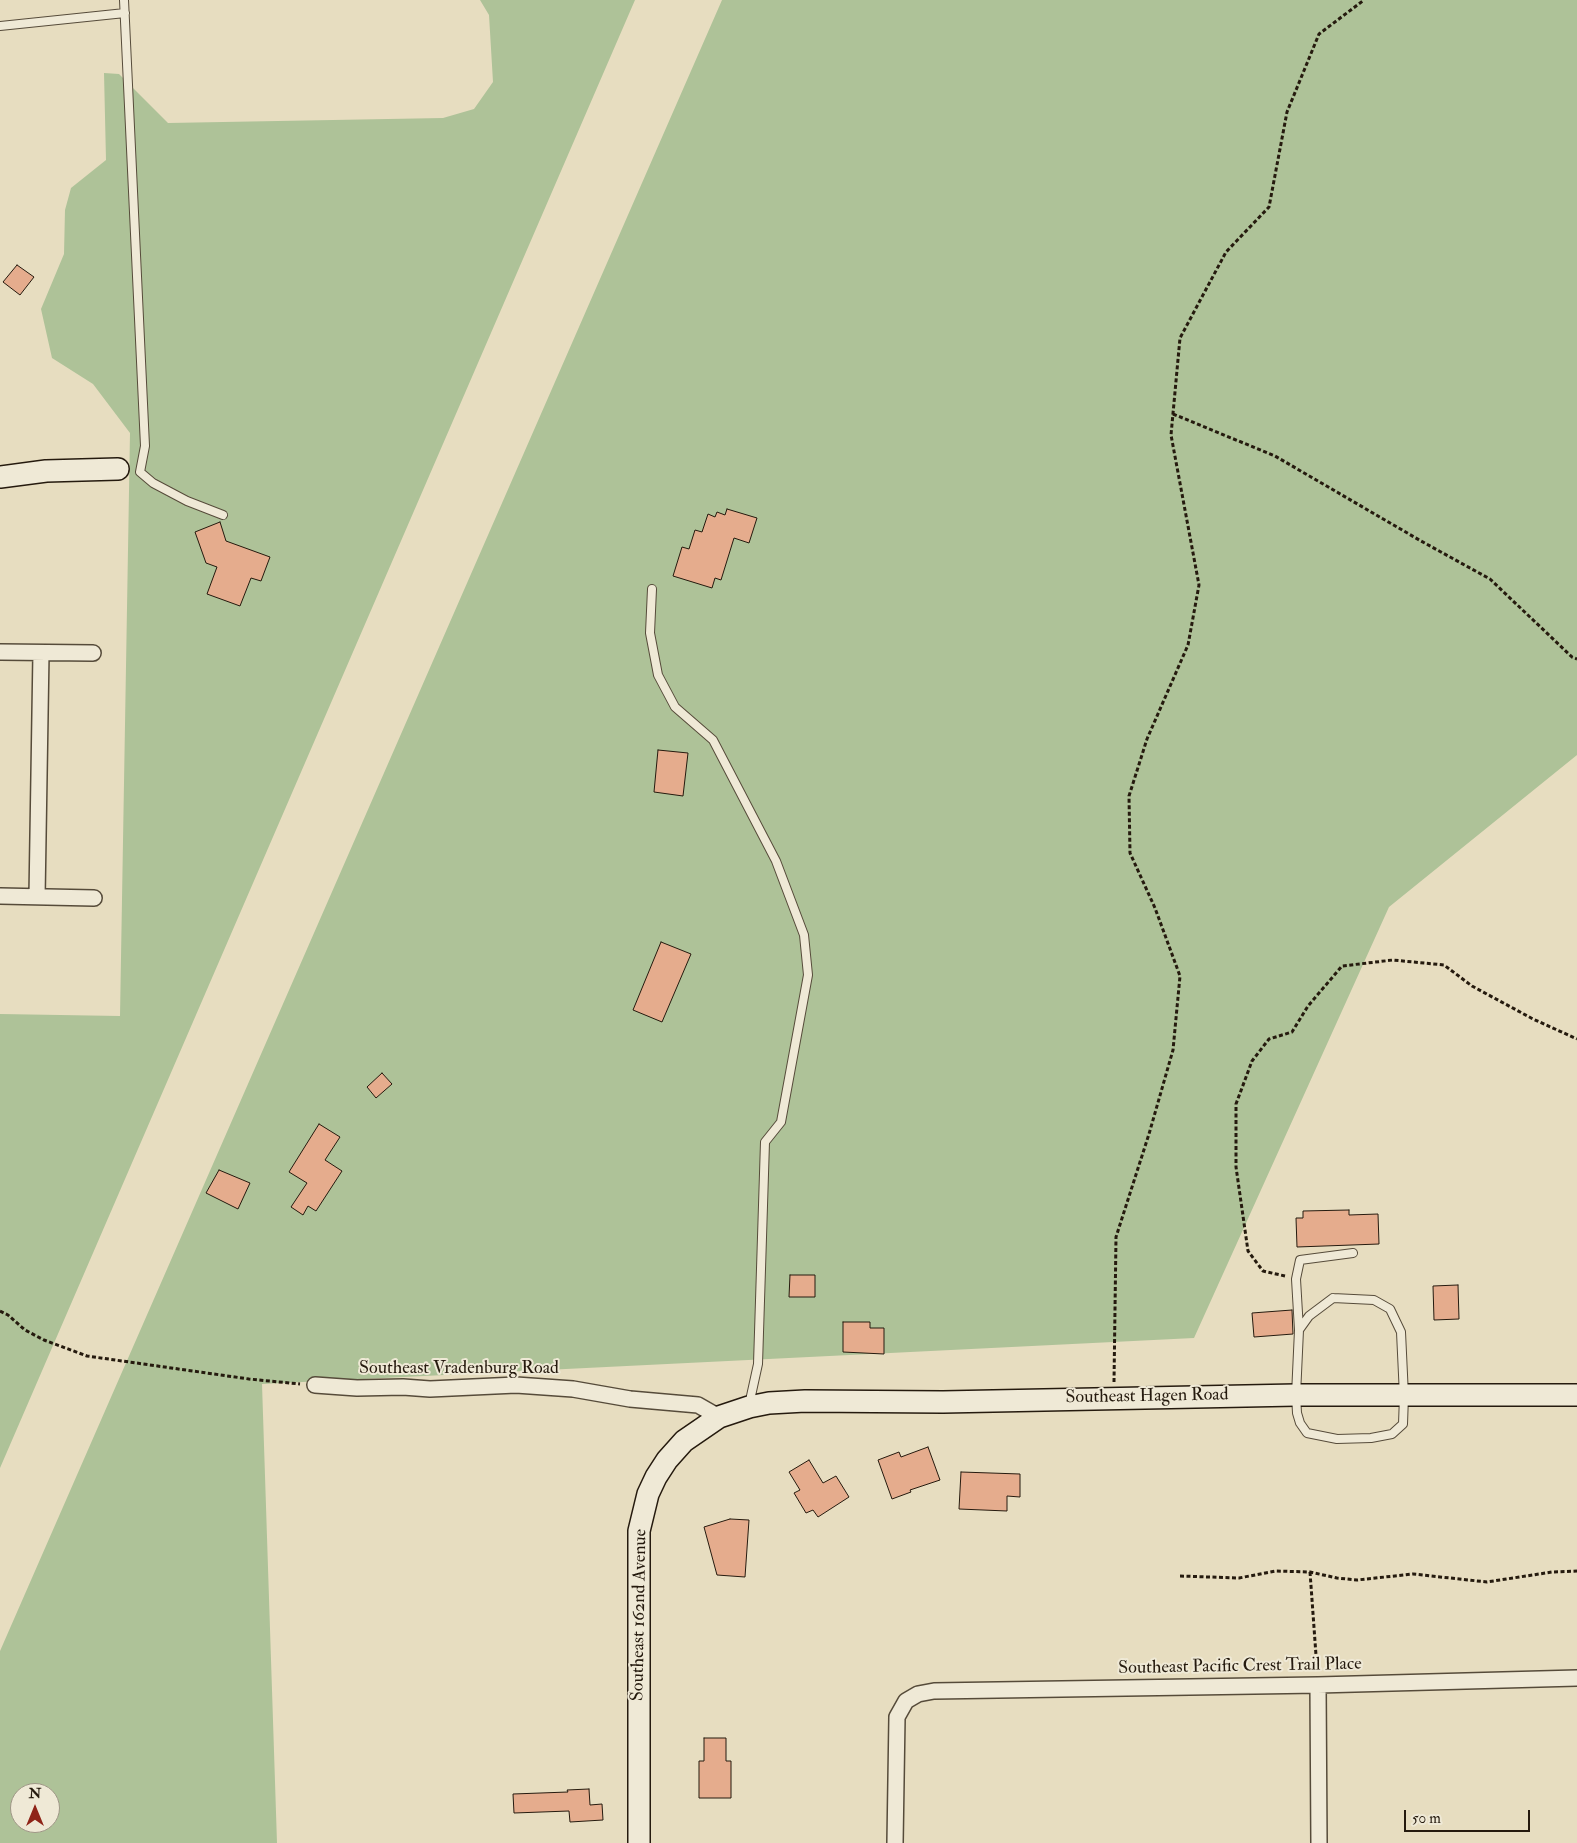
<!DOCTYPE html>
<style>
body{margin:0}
#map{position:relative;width:1577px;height:1843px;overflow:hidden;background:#e7ddc0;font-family:"IM FELL Double Pica",serif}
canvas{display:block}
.north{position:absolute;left:10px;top:1783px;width:50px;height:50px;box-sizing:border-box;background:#efe9d6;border:1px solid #9e9686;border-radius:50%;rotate:0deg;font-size:14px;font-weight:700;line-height:20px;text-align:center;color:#251a0e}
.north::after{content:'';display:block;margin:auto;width:18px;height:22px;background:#8f2418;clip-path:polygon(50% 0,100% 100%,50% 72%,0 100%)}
.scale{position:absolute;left:1404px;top:1810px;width:126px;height:22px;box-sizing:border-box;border:2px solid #251a0e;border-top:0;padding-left:6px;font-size:15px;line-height:18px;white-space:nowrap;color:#251a0e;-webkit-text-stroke:4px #efe9d6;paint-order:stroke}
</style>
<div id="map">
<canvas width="1577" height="1843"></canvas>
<div class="north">N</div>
<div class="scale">50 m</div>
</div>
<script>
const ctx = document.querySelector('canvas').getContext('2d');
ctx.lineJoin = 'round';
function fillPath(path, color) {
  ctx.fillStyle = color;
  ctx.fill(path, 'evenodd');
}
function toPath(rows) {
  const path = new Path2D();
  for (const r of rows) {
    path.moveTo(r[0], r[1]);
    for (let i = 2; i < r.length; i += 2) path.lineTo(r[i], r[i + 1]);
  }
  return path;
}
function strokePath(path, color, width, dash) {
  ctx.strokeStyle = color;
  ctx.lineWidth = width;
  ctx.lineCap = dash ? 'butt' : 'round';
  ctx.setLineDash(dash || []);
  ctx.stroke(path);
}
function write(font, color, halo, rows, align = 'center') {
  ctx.font = font + ' "IM FELL Double Pica",serif';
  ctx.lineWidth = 4;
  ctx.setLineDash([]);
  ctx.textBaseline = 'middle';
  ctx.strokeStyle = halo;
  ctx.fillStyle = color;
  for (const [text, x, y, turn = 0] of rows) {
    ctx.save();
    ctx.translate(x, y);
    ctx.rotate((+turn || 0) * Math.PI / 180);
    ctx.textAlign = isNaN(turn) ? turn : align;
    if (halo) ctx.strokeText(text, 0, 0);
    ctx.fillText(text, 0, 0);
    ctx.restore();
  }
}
fillPath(toPath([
 [480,0,635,0,0,1468,0,1014,120,1016,130,433,93,384,52,358,41,309,64,254,65,210,71,188,106,160,104,73,119,74,168,123,443,118,474,109,493,82,489,15],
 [722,0,1577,0,1577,755,1389,907,1194,1338,262,1384,277,1843,0,1843,0,1651],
 [20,1793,50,1793,50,1823,20,1823]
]), '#aec298');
const building = toPath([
 [17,265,34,277,20,295,3,282,17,265],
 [727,509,757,518,749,543,734,538,721,580,715,578,712,588,673,576,682,547,689,549,695,530,702,532,708,514,715,517,717,512,725,515,727,509],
 [220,522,226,541,270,557,261,581,251,578,240,606,207,594,217,567,206,563,195,532,220,522],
 [658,750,688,753,683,796,654,792,658,750],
 [661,942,691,954,662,1022,633,1010,661,942],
 [382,1073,392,1084,376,1098,367,1087,382,1073],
 [319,1124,340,1137,325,1160,342,1171,316,1211,308,1206,303,1215,291,1207,307,1183,289,1172,319,1124],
 [219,1170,250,1183,238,1209,206,1193,219,1170],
 [1349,1210,1349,1215,1378,1214,1379,1244,1297,1247,1296,1218,1303,1218,1303,1211,1349,1210],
 [790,1275,815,1275,815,1297,789,1297,790,1275],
 [1458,1285,1459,1319,1434,1320,1433,1286,1458,1285],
 [1292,1310,1293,1334,1254,1337,1252,1313,1292,1310],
 [843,1322,870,1322,870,1328,884,1328,884,1354,843,1352,843,1322],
 [928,1447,940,1480,910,1490,911,1492,892,1499,878,1460,899,1452,901,1457,928,1447],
 [809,1460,823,1483,836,1476,849,1497,818,1517,813,1510,806,1513,794,1493,800,1490,789,1472,809,1460],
 [961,1472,1020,1474,1020,1497,1007,1496,1007,1511,959,1509,961,1472],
 [730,1519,749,1520,745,1577,717,1575,704,1527,730,1519],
 [704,1738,726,1738,726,1761,731,1761,731,1798,699,1798,699,1761,704,1761,704,1738],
 [589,1789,590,1805,602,1804,603,1820,570,1822,569,1811,514,1813,513,1794,568,1792,567,1790,589,1789]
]);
fillPath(building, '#e5ac8d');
strokePath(building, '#251a0e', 1);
const lane = toPath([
 [124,0,145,446,140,472,153,483,187,501,223,515],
 [0,26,125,13],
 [652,589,650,633,658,675,675,707,713,740,776,861,804,935,808,975,781,1122,765,1142,758,1364,749,1405],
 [1333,1298,1374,1300,1390,1309,1401,1332,1404,1396,1403,1424,1392,1434,1371,1438,1337,1439,1307,1433,1300,1423,1297,1413,1296,1395,1299,1330,1309,1316,1333,1298],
 [1299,1330,1296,1279,1300,1260,1353,1253]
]);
const street = toPath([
 [0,652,93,653],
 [0,896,94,898],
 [37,897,41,653],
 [315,1385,357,1388,403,1387,430,1389,516,1385,573,1389,630,1399,698,1405,719,1417],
 [1318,1685,1319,1843],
 [895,1843,897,1717,906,1701,918,1694,934,1691,1318,1685,1577,1678]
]);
const secondary = toPath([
 [0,477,46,471,118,469],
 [639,1843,639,1531,648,1494,656,1477,667,1460,684,1441,719,1417,749,1407,769,1403,805,1401,943,1402,1296,1395,1577,1395]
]);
strokePath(lane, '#564b3a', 10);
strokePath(street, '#564b3a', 18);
strokePath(secondary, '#251a0e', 24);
strokePath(toPath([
 [1173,414,1275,456,1421,541,1490,579,1572,657,1577,659],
 [1285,1276,1263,1271,1248,1251,1236,1167,1236,1104,1252,1061,1269,1039,1292,1032,1308,1006,1342,966,1393,960,1444,965,1472,986,1533,1019,1577,1039],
 [0,1311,8,1315,25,1330,44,1340,87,1356,249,1379,300,1384],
 [1114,1382,1116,1237,1149,1134,1173,1050,1180,976,1155,908,1130,853,1129,796,1147,739,1188,645,1199,585,1171,435,1180,338,1226,252,1269,207,1287,112,1319,34,1364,0],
 [1310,1572,1317,1669],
 [1180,1576,1239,1578,1276,1571,1310,1572,1337,1578,1357,1580,1413,1574,1487,1582,1552,1572,1577,1571]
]), '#251a0e', 3, [4, 2.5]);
strokePath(lane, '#efe9d6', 8);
strokePath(street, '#efe9d6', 15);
strokePath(secondary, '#efe9d6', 21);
write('18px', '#251a0e', '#efe9d6', [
 ["Southeast Vradenburg Road",459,1369],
 ["Southeast Hagen Road",1147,1397,-1],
 ["Southeast 162nd Avenue",640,1615,-89],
 ["Southeast Pacific Crest Trail Place",1240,1667,-1]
]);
</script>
